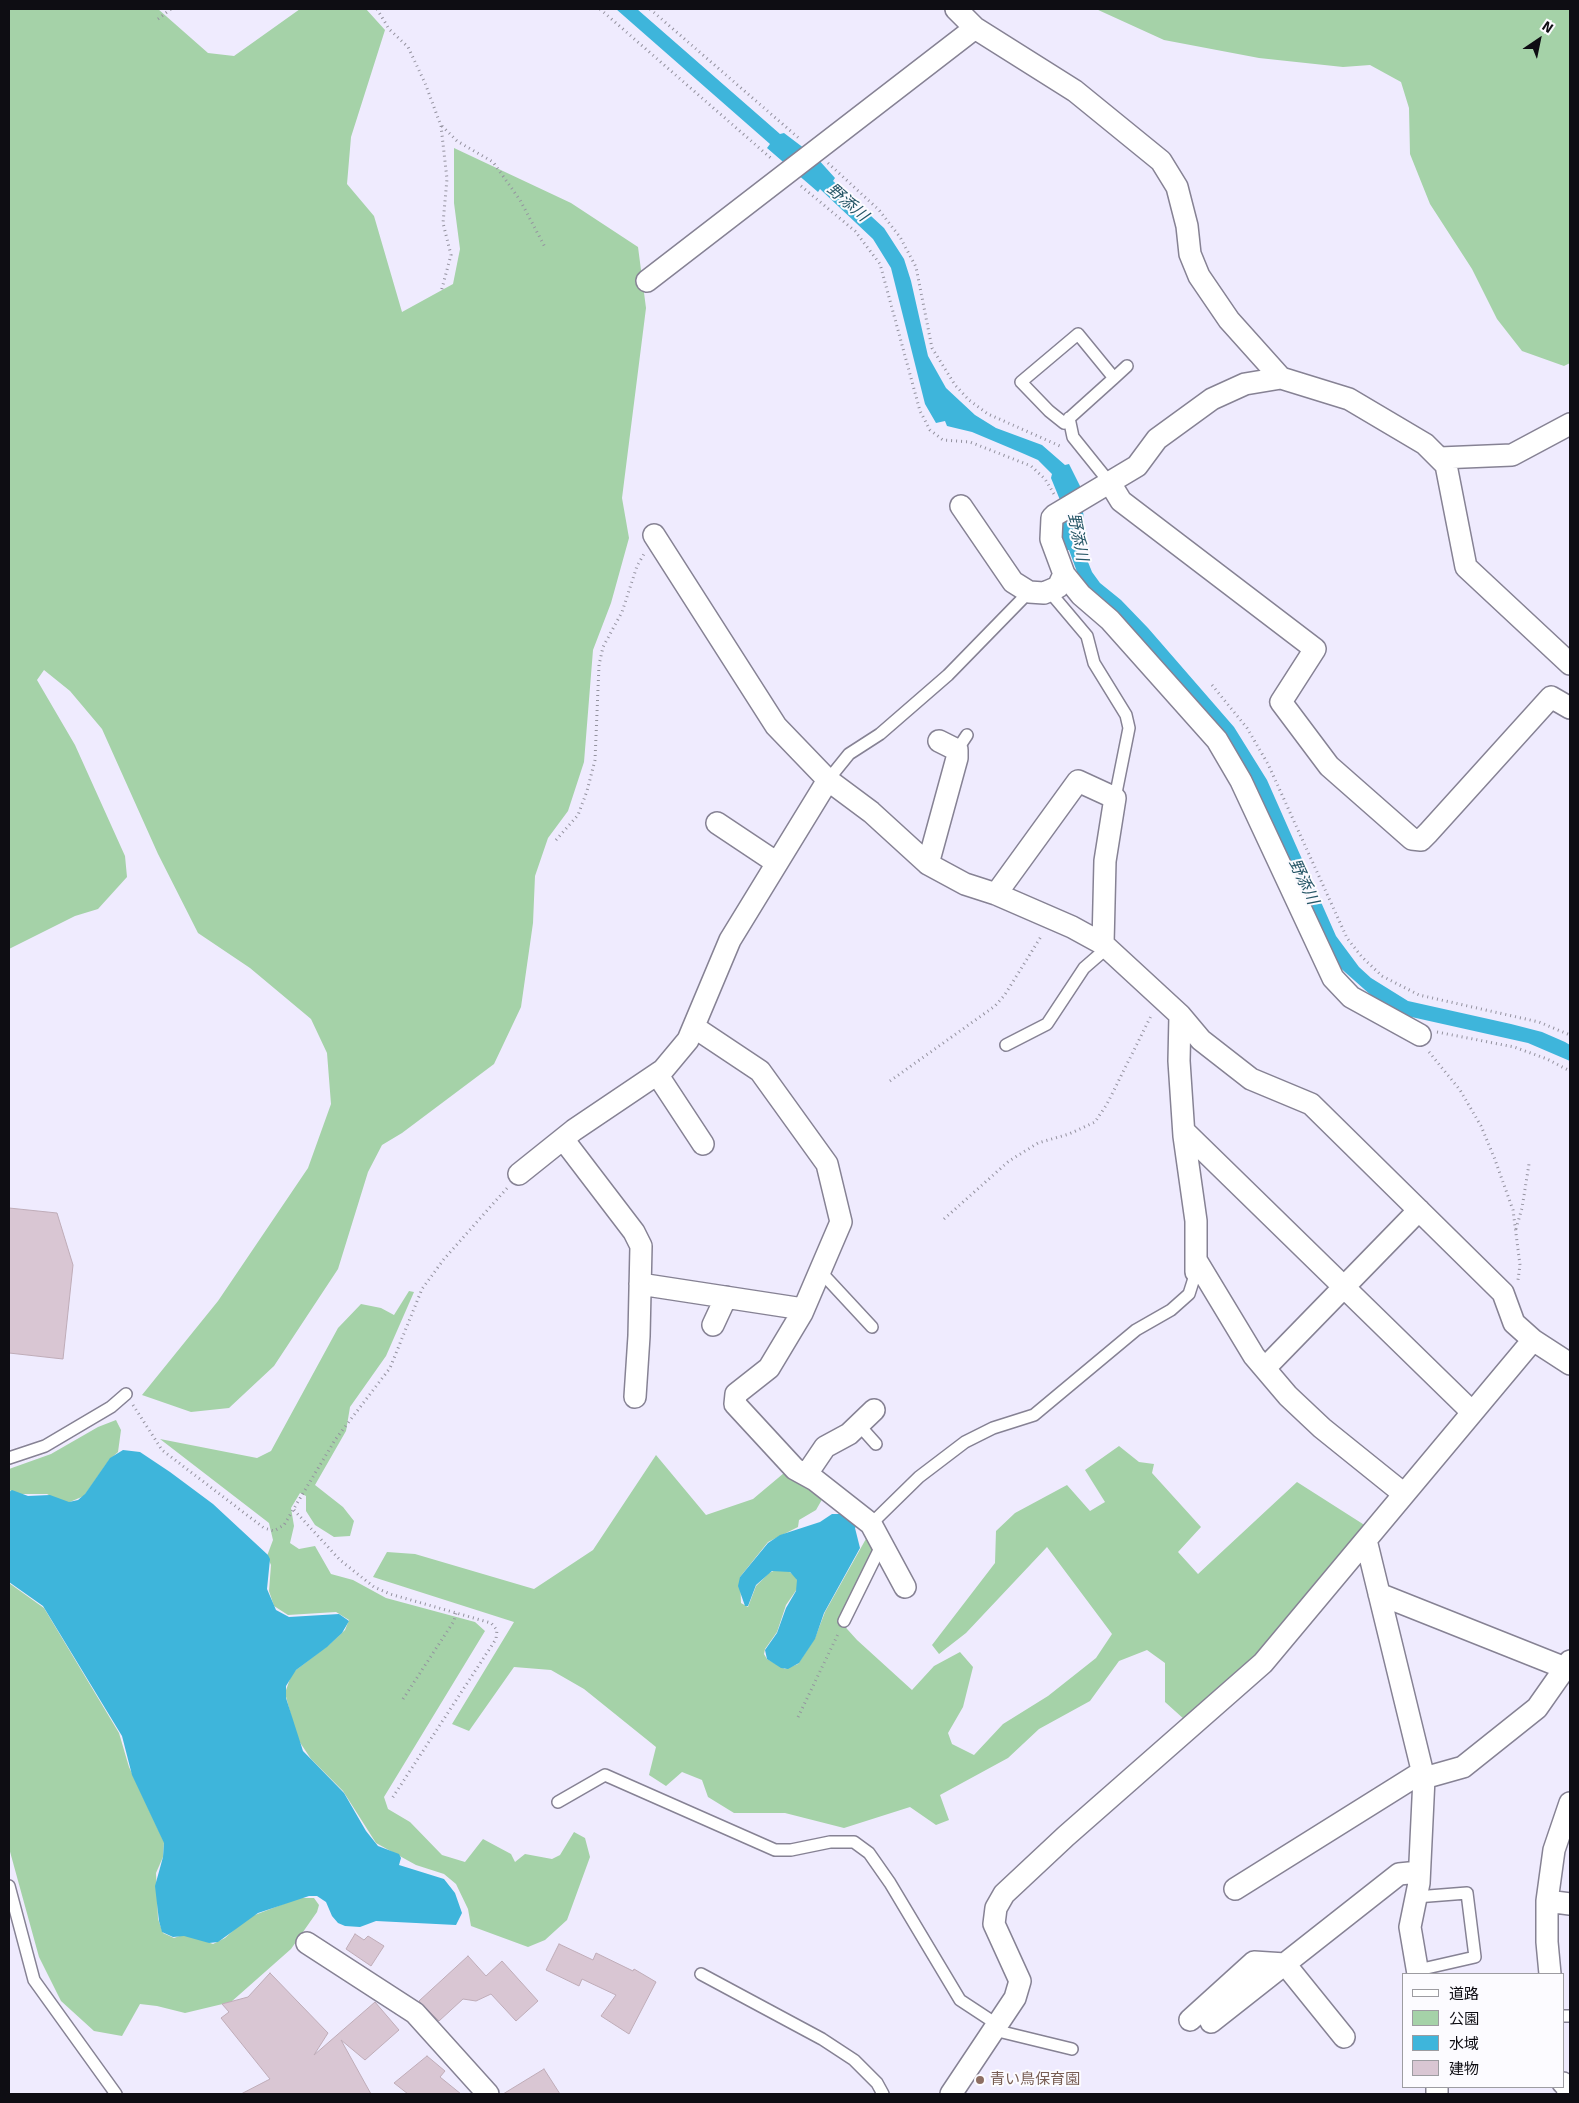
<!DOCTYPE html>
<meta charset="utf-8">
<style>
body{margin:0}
#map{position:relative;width:1579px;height:2103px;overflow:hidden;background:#efebfe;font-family:Signika,"Noto Sans JP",sans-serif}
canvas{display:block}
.frame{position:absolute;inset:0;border:10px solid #0e0d13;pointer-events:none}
.legend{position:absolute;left:1402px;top:1973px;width:162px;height:115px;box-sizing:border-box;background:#fcfbff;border:1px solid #9d9ca1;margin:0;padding:6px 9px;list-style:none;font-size:15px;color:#0e0d13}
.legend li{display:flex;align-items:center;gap:10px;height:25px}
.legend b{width:25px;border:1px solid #9d9ca1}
.north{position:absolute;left:1514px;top:15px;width:50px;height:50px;-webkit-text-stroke:4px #fcfbff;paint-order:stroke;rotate:34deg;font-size:14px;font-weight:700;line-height:20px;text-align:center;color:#0e0d13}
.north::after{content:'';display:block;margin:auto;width:18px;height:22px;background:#0e0d13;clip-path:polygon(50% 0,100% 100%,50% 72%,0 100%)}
</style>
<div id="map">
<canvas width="1579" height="2103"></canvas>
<div class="frame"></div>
<ul class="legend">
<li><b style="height:6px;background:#fff"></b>道路</li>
<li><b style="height:14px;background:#a5d2a8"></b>公園</li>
<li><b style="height:14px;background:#3eb5db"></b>水域</li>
<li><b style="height:14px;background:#d9c6d3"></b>建物</li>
</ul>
<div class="north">N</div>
</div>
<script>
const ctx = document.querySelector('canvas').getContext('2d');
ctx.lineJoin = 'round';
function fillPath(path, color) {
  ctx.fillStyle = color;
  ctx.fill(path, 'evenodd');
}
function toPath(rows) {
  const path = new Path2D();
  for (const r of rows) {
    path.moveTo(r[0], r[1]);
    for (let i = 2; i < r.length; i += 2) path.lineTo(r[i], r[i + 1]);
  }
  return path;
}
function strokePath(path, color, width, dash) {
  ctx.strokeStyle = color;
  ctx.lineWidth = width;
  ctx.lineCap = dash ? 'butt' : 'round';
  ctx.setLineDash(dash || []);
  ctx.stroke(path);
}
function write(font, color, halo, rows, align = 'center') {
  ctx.font = font + ' Signika,"Noto Sans JP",sans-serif';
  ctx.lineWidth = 4;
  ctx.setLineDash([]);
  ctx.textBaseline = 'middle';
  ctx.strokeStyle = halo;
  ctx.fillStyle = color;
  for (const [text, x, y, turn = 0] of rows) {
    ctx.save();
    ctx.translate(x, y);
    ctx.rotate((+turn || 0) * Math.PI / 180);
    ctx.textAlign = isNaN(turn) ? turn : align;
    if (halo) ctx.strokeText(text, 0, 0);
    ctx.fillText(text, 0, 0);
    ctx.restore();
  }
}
fillPath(toPath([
 [9,9,158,9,208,53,234,56,300,9,366,9,385,30,351,137,347,184,374,216,402,312,453,284,460,249,454,203,454,148,571,203,638,247,646,308,622,498,629,538,611,603,593,650,584,762,568,811,548,838,535,876,533,923,521,1007,494,1064,402,1133,382,1145,368,1172,338,1269,274,1366,229,1408,191,1412,142,1395,218,1301,308,1168,331,1104,327,1053,311,1019,250,968,198,933,158,854,102,729,70,691,44,670,37,680,75,745,125,856,127,877,98,909,75,916,9,949],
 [1096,9,1570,9,1570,363,1564,366,1522,351,1497,319,1472,269,1430,204,1410,154,1409,108,1401,82,1370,65,1343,67,1259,58,1164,40],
 [409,1291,414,1292,386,1356,350,1407,346,1431,315,1485,343,1507,354,1521,350,1536,334,1537,315,1525,306,1511,306,1496,300,1493,291,1508,294,1526,290,1543,299,1549,315,1546,331,1574,353,1580,386,1598,475,1622,485,1631,384,1797,388,1809,410,1822,442,1855,465,1862,483,1839,511,1854,515,1862,525,1854,552,1859,560,1855,574,1832,585,1838,590,1857,567,1920,545,1940,528,1947,471,1926,468,1909,456,1884,444,1874,416,1865,376,1843,343,1791,311,1759,297,1738,285,1693,292,1673,330,1644,345,1630,349,1620,336,1612,288,1615,274,1606,269,1591,271,1565,267,1556,273,1540,269,1523,160,1439,257,1458,271,1451,338,1328,361,1304,381,1308,394,1315],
 [116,1420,121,1430,118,1452,109,1460,84,1496,65,1504,47,1494,19,1494,9,1490,9,1469,51,1454,98,1427],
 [1119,1446,1139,1462,1154,1464,1152,1473,1201,1527,1178,1552,1198,1574,1297,1482,1366,1526,1266,1645,1185,1720,1165,1702,1165,1663,1147,1650,1119,1661,1090,1701,1039,1729,1008,1758,940,1795,949,1820,936,1825,910,1807,844,1828,785,1813,734,1813,708,1797,702,1780,682,1772,666,1786,649,1775,656,1747,584,1689,551,1670,514,1667,469,1731,452,1724,514,1622,373,1577,387,1552,415,1554,534,1589,593,1550,656,1455,706,1515,753,1499,784,1473,824,1496,816,1510,799,1520,798,1527,768,1542,740,1577,741,1603,748,1607,756,1586,769,1573,778,1569,787,1570,796,1577,798,1583,797,1589,786,1605,777,1632,765,1649,764,1654,767,1659,785,1669,798,1664,815,1638,825,1612,867,1537,876,1547,839,1620,857,1640,912,1690,934,1666,960,1652,973,1667,963,1707,948,1733,952,1744,974,1755,1003,1724,1048,1696,1096,1658,1112,1634,1047,1547,966,1633,939,1654,932,1645,995,1563,996,1531,1015,1513,1067,1485,1090,1511,1105,1502,1085,1470],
 [9,1583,44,1608,119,1733,129,1767,164,1842,163,1857,156,1873,158,1919,163,1933,174,1938,185,1934,213,1944,225,1938,247,1918,299,1898,314,1898,319,1905,317,1912,291,1949,231,2002,185,2013,157,2006,140,2004,122,2036,94,2031,61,2001,39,1957,9,1848]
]), '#a5d2a8');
fillPath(toPath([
 [616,9,637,9,780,134,784,133,817,158,835,178,833,181,884,228,904,259,911,281,928,356,946,388,975,415,996,428,1042,445,1065,465,1069,464,1080,486,1086,537,1083,539,1086,557,1092,572,1100,583,1121,600,1148,628,1234,727,1267,780,1336,936,1359,967,1371,978,1408,1001,1511,1024,1542,1032,1565,1042,1570,1045,1570,1061,1528,1043,1407,1016,1373,997,1337,965,1255,792,1080,580,1069,550,1064,550,1060,500,1051,478,1052,474,1038,460,1022,453,972,432,947,426,945,421,936,423,925,404,891,268,873,239,820,189,818,192,767,148,770,144],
 [123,1450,140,1452,170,1472,213,1504,268,1555,270,1559,267,1589,276,1610,289,1617,339,1614,349,1621,342,1633,327,1647,296,1670,286,1686,286,1698,303,1751,344,1793,366,1831,378,1846,399,1854,401,1858,399,1865,444,1879,455,1893,462,1913,456,1925,376,1921,360,1927,345,1926,338,1923,332,1916,326,1902,317,1896,309,1896,258,1913,218,1942,209,1943,184,1936,173,1937,162,1932,159,1921,155,1886,163,1857,164,1843,132,1775,122,1736,43,1606,9,1582,9,1492,12,1490,28,1496,50,1495,69,1502,78,1500,85,1494,110,1458],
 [832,1514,840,1514,850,1522,864,1515,855,1528,860,1548,824,1613,815,1639,799,1663,788,1669,781,1668,767,1659,765,1650,777,1633,786,1608,796,1591,797,1580,790,1572,772,1571,756,1585,748,1606,745,1606,738,1586,740,1577,768,1543,780,1535,820,1522]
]), '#3eb5db');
const building = toPath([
 [9,1208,57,1213,73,1265,63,1359,9,1353,9,1208],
 [355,1934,364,1940,368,1936,384,1946,371,1966,346,1949,355,1934],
 [559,1944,593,1960,596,1953,633,1971,634,1969,656,1982,629,2034,601,2016,616,1995,582,1979,579,1986,546,1970,559,1944],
 [468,1956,486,1976,502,1961,538,2001,516,2021,491,1994,476,2001,463,1999,439,2021,419,2001,468,1956],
 [270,1973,328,2033,314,2055,375,2002,399,2030,365,2060,341,2040,371,2094,241,2094,270,2079,221,2018,229,2012,222,2004,248,1997,270,1973],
 [427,2056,445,2071,440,2077,461,2094,408,2094,394,2083,427,2056],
 [544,2069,560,2094,503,2094,544,2069]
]);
fillPath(building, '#d9c6d3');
strokePath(building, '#bfacb8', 1);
const service = toPath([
 [1114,378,1078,334,1021,382,1049,411,1064,423,1114,378,1127,366],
 [1069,418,1073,437,1110,483],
 [1049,591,1087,636,1094,663,1126,715,1129,728,1115,798],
 [957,750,967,735],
 [828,780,849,754,880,734,948,675,1029,592],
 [1006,1045,1047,1024,1084,968,1107,948],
 [820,1271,872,1327],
 [859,1425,876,1444],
 [9,1458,45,1446,111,1407,126,1394],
 [871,1524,919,1477,965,1442,993,1428,1034,1415,1136,1330,1171,1310,1189,1294,1196,1272],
 [844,1621,882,1544],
 [558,1802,605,1775,775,1850,791,1850,830,1842,854,1842,869,1853,890,1883,960,2000,998,2025],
 [9,1886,34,1980,116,2094],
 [1416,1897,1467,1893,1475,1957,1418,1970],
 [701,1974,822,2039,854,2060,877,2083,883,2094],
 [1563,2016,1570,2016],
 [994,2030,1072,2049]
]);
const minor = toPath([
 [956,9,975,28,1075,91,1161,161,1177,187,1187,226,1190,254,1199,276,1229,320,1281,378],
 [647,281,975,28],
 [1440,458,1512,455,1570,424],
 [1110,483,1121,501,1315,649,1281,702,1329,766,1412,839,1421,840,1428,833,1551,697,1570,708],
 [961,506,1013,582,1029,592,1044,593,1058,587,1064,574,1051,539,1052,518,1055,515,1137,466,1157,439,1212,399,1245,384,1281,378,1349,399,1425,444,1446,465,1466,567,1570,664],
 [654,535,776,726,828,780,871,812,928,864,965,884,996,894,1072,927,1103,944,1180,1015,1201,1040,1251,1079,1311,1104,1503,1293,1514,1323,1533,1340,1570,1364],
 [1064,574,1081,595,1110,620,1217,740,1241,781,1333,978,1351,997,1420,1035],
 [717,823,777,863],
 [928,864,957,758,957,750,939,741],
 [996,894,1078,781,1115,798,1105,861,1103,944],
 [1180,1015,1179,1061,1184,1136,1196,1221,1196,1272],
 [694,1027,760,1071,827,1164,841,1222,802,1313,769,1368,736,1394,735,1404,795,1469,815,1480,871,1524,905,1587],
 [657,1074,703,1144],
 [1184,1131,1472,1412],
 [563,1139,634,1232,641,1246,639,1336,635,1397],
 [519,1174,574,1130,663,1070,688,1040,730,940,828,780],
 [1196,1260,1254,1356,1288,1396,1322,1428,1404,1494],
 [640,1284,803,1309],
 [713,1325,726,1297],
 [1265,1368,1419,1210],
 [806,1475,825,1447,849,1434,874,1410],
 [1366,1540,1424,1778,1419,1883,1410,1927,1418,1974],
 [1379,1594,1565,1668],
 [1424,1778,1463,1767,1537,1708,1570,1661],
 [1235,1889,1422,1772],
 [1547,1901,1570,1904],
 [307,1943,415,2013,488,2094],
 [1550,1974,1547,1942,1547,1901,1554,1850,1570,1803],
 [1190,2020,1254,1962,1285,1964,1344,2037],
 [1211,2022,1399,1874,1419,1872],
 [1563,2083,1567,2086,1568,2094],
 [1437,2087,1437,2094],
 [951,2094,1015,1998,1020,1981,994,1924,996,1908,1004,1894,1066,1836,1263,1663,1533,1340]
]);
strokePath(service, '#868294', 14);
strokePath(minor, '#868294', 24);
strokePath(toPath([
 [377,9,389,29,408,47,425,83,441,126,447,179,443,223,451,255,441,292],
 [600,9,773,160],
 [650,9,801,140],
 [158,19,171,9],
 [442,126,457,141,493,162,520,200,546,249],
 [828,163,879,210,900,237,916,267,932,348,955,385,969,400,988,414,1060,446],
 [801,186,855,231,880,264,920,411,930,430,943,440,970,442,1031,466,1045,479,1054,494],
 [1212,685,1247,728,1268,764,1347,938,1362,957,1382,976,1419,995,1539,1022,1570,1035],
 [556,840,578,815,587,791,595,760,599,665,603,647,622,612,637,566,644,554],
 [1437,1032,1514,1047,1547,1059,1570,1071],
 [1429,1052,1460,1090,1481,1126,1494,1157,1513,1210,1520,1265,1518,1280],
 [890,1081,995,1006,1004,996,1042,935],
 [944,1219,1009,1161,1038,1143,1069,1134,1095,1122,1107,1104,1152,1014],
 [1516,1229,1522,1208,1529,1164],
 [133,1405,162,1450,264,1528,274,1531,284,1525,335,1440,390,1368,422,1289,444,1259,508,1187],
 [294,1510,340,1560,374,1587,390,1594,491,1623,497,1630,496,1639,391,1800],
 [403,1699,454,1621,456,1613],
 [798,1717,839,1632]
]), '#94929f', 3, [1, 4]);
strokePath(service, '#fff', 11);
strokePath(minor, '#fff', 21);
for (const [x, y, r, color] of [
 [980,2080,5,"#8d6e63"]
]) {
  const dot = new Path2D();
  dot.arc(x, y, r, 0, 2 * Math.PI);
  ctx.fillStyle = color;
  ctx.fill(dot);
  strokePath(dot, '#fcfbff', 2);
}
write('15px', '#785e54', '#fcfbff', [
 ["青い鳥保育園",990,2080]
], 'left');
write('italic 16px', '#265666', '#fcfbff', [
 ["野添川",847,203,41],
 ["野添川",1077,537,79],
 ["野添川",1303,882,65]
]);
</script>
